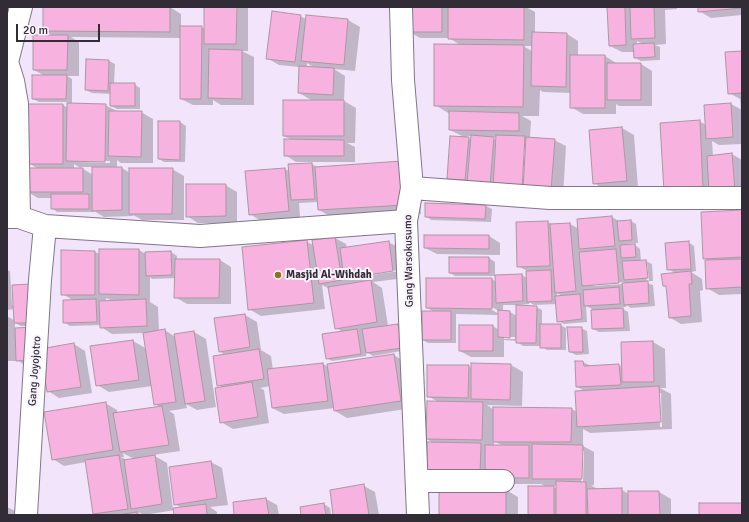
<!DOCTYPE html>
<style>
body{margin:0}
#map{position:relative;width:749px;height:522px;overflow:hidden;background:#f1e4fb;font-family:Signika,sans-serif}
canvas{display:block}
.frame{position:absolute;inset:0;border:8px solid #312c35;pointer-events:none}
.scale{position:absolute;left:16px;top:24px;width:84px;height:18px;box-sizing:border-box;border:2px solid #312c35;border-top:0;padding-left:5px;font-size:12px;line-height:14px;white-space:nowrap;color:#312c35;-webkit-text-stroke:3px #faf4fe;paint-order:stroke}
</style>
<div id="map">
<canvas width="749" height="522"></canvas>
<div class="frame"></div>
<div class="scale">20 m</div>
</div>
<script>
const ctx = document.querySelector('canvas').getContext('2d');
ctx.lineJoin = 'round';
function fillPath(path, color) {
  ctx.fillStyle = color;
  ctx.fill(path, 'evenodd');
}
function toPath(rows) {
  const path = new Path2D();
  for (const r of rows) {
    path.moveTo(r[0], r[1]);
    for (let i = 2; i < r.length; i += 2) path.lineTo(r[i], r[i + 1]);
  }
  return path;
}
function strokePath(path, color, width, dash) {
  ctx.strokeStyle = color;
  ctx.lineWidth = width;
  ctx.lineCap = dash ? 'butt' : 'round';
  ctx.setLineDash(dash || []);
  ctx.stroke(path);
}
function write(font, color, halo, rows, align = 'center') {
  ctx.font = font + ' Signika,sans-serif';
  ctx.lineWidth = 4;
  ctx.setLineDash([]);
  ctx.textBaseline = 'middle';
  ctx.strokeStyle = halo;
  ctx.fillStyle = color;
  for (const [text, x, y, turn = 0] of rows) {
    ctx.save();
    ctx.translate(x, y);
    ctx.rotate((+turn || 0) * Math.PI / 180);
    ctx.textAlign = isNaN(turn) ? turn : align;
    if (halo) ctx.strokeText(text, 0, 0);
    ctx.fillText(text, 0, 0);
    ctx.restore();
  }
}
fillPath(toPath([
 [44,7,170,7,181,14,181,27,201,27,205,29,205,7,248,7,248,51,242,51,254,57,254,105,221,105,213,100,213,105,193,105,181,99,181,38,71,37,79,42,79,76,67,76,72,79,72,104,105,105,117,111,141,112,153,119,153,163,121,163,117,160,117,168,122,168,130,173,172,169,184,176,184,220,142,220,133,215,133,216,104,217,94,211,94,212,57,212,52,208,52,198,38,198,26,191,7,210,7,83,26,169,38,169,29,163,63,105,68,108,68,102,39,102,33,99,45,76,34,70,53,36,44,31],
 [78,160,110,161,110,163,78,162],
 [74,164,82,169,74,169],
 [80,167,93,167,93,175],
 [409,7,526,7,535,12,535,33,567,34,578,41,578,56,605,56,616,63,616,64,641,64,652,71,652,106,619,106,616,104,616,114,583,114,571,107,571,93,543,92,540,90,539,116,522,116,531,121,530,138,554,140,566,146,563,197,536,196,533,194,533,196,506,194,502,192,479,190,468,184,468,182,454,181,448,178,451,137,464,137,450,130,450,114,435,105,435,45,460,45,449,38,420,38,408,31],
 [523,46,532,46,532,51],
 [466,136,472,136,471,140],
 [491,137,497,137,497,140],
 [524,142,526,142,522,195,520,195],
 [608,7,677,7,677,9,665,10,666,44,655,45,660,47,660,60,641,61,635,58,635,52,622,52,610,46],
 [637,41,643,44,637,45],
 [699,7,742,7,742,15,711,18,699,11],
 [300,16,306,19,307,16,348,20,360,27,355,71,334,69,345,76,344,101,356,108,355,143,347,143,355,147,355,162,296,162,285,155,292,140,284,136,313,101,299,93,300,67,279,65,267,58],
 [307,63,315,68,307,67],
 [742,52,742,109,742,100,729,93],
 [109,61,115,64,114,84,134,84,140,88,140,109,117,109,111,106,111,94,92,93,86,90],
 [731,104,742,110,742,148,742,144,719,145,712,141,713,156,732,154,742,160,742,198,677,198,699,121,706,125],
 [180,122,186,126,185,162,164,162,159,159],
 [622,128,634,135,638,188,605,190,594,183,590,131],
 [312,164,317,167,418,172,421,214,335,219,319,210,318,202,299,203,300,217,261,221,250,214,246,172,285,169,289,171],
 [225,185,237,192,237,223,198,223,187,216],
 [486,206,492,209,491,222,431,220,426,216],
 [742,211,742,294,719,295,707,288,709,261,704,258],
 [612,217,620,222,631,221,636,224,638,243,625,244,625,246,635,245,640,249,641,261,646,261,652,264,653,281,649,281,647,263,645,263,647,283,653,285,655,306,631,308,626,305,626,307,620,307,628,312,630,331,599,332,593,329,592,309,586,306,587,322,564,324,558,321,557,304,534,305,529,302,529,304,519,305,519,306,536,307,542,310,542,325,560,325,566,328,566,350,547,350,541,346,523,346,517,342,517,341,504,340,504,357,471,357,460,351,493,326,499,330,499,315,456,314,456,343,428,343,423,340,435,312,427,308,492,279,496,282,522,275,527,278,527,271,518,266,548,222,554,225,570,224,579,229,578,220],
 [624,282,624,284,593,286,593,284],
 [557,293,562,296,557,296],
 [488,305,499,311,499,314,487,307],
 [503,305,517,305,517,316,510,312,503,312],
 [504,337,515,337,515,339,504,339],
 [489,236,500,243,500,255,437,254,425,248],
 [335,238,346,244,347,248,388,242,400,248,405,278,373,282,382,288,388,326,398,325,404,328,407,350,373,356,366,352,366,356,332,361,326,358,343,332,336,328,330,289,322,285,325,309,261,316,249,309,307,242,313,245],
 [398,270,398,271,354,278,354,276],
 [688,242,694,246,696,271,691,272,702,279,703,290,700,291,702,322,681,324,669,317,667,287,663,286,675,273,668,269],
 [139,250,144,253,171,252,177,256,177,260,220,260,231,267,231,304,187,304,175,297,176,278,152,279,150,277,150,302,158,307,159,331,165,330,175,337,194,332,206,339,216,407,197,410,186,404,187,408,169,411,174,414,180,451,153,455,167,463,173,509,182,508,175,504,211,462,222,468,228,505,210,507,217,512,217,515,175,515,175,510,144,515,138,512,140,515,97,515,94,513,86,462,64,466,53,459,105,403,117,410,118,414,160,407,155,404,152,386,109,392,97,385,133,341,147,349,144,333,112,334,101,327,101,325,70,326,64,322,73,300,62,294,95,252,100,254],
 [106,298,113,301,106,302],
 [123,453,134,459,127,460,121,457,124,457],
 [489,258,495,262,495,276,455,276,450,273],
 [7,270,10,271,12,305,14,305,38,326,21,326,15,323,15,329,32,328,40,363,23,364,17,360,17,361,7,361,7,316,15,321,14,309,7,310],
 [245,315,257,322,261,350,271,356,273,370,323,364,329,367,394,355,405,362,412,408,347,418,335,411,335,408,284,414,272,408,270,386,260,388,264,390,269,423,233,429,221,422,223,388,218,385,225,355,219,351],
 [581,328,587,331,589,354,576,355,570,352],
 [653,342,665,349,666,388,660,388,671,394,672,429,590,433,583,429,583,446,594,452,594,485,591,485,597,489,622,490,629,494,629,492,659,492,671,499,671,515,529,515,547,487,541,484,497,484,427,439,438,402,428,396,468,366,472,368,511,365,523,372,522,406,487,405,494,410,571,409,578,412,585,391,577,387,583,362,591,366,619,365,623,367,622,343],
 [659,393,661,393,662,427,660,427],
 [494,441,503,446,494,446],
 [582,451,584,451,583,484,581,484],
 [551,486,557,486,557,489],
 [74,344,85,351,92,393,59,398,48,391],
 [364,486,375,492,379,515,334,515],
 [506,490,518,497,518,515,440,515],
 [266,499,277,505,279,515,235,515],
 [324,504,330,508,331,515,302,515],
 [7,507,19,513,19,515,7,515]
]), '#0003');
const building = toPath([
 [43,7,170,7,170,32,43,31,43,7],
 [204,7,237,7,236,44,204,44,204,7],
 [408,7,442,7,442,32,407,32,408,7],
 [448,7,524,7,524,40,448,39,448,7],
 [607,7,625,7,626,45,609,46,607,7],
 [630,7,654,7,655,38,631,39,630,7],
 [698,7,742,7,742,8,698,12,698,7],
 [272,11,301,15,295,62,266,59,272,11],
 [306,15,348,19,344,65,301,61,306,15],
 [180,26,202,26,201,99,180,99,180,26],
 [532,32,567,33,566,87,531,86,532,32],
 [33,35,68,35,67,70,33,70,33,35],
 [654,43,655,57,634,58,633,44,654,43],
 [434,44,524,45,523,107,434,106,434,44],
 [209,49,242,50,242,99,208,98,209,49],
 [742,51,742,93,728,94,725,52,742,51],
 [570,55,605,55,605,108,570,108,570,55],
 [86,59,109,60,108,91,85,90,86,59],
 [607,63,641,63,641,100,607,100,607,63],
 [299,66,334,68,333,95,298,93,299,66],
 [32,75,67,75,66,99,32,99,32,75],
 [110,83,135,83,135,106,110,106,110,83],
 [741,98,742,98,742,133,741,98],
 [283,100,344,100,344,136,283,136,283,100],
 [67,103,106,104,105,162,66,161,67,103],
 [731,103,733,137,706,139,704,105,731,103],
 [28,104,63,104,63,164,28,164,28,104],
 [109,111,142,111,141,157,108,156,109,111],
 [449,111,519,113,519,131,449,130,449,111],
 [700,120,703,189,664,192,660,123,700,120],
 [158,121,180,121,180,160,158,159,158,121],
 [622,127,627,181,593,184,589,130,622,127],
 [471,135,494,137,490,186,467,184,471,135],
 [496,135,525,136,522,190,493,188,496,135],
 [450,136,469,137,465,180,447,179,450,136],
 [526,137,555,139,551,191,523,189,526,137],
 [284,139,344,140,344,156,284,156,284,139],
 [732,153,735,191,709,193,707,156,732,153],
 [402,161,405,205,318,210,315,167,402,161],
 [312,163,315,199,291,200,288,164,312,163],
 [92,167,122,167,122,210,92,211,92,167],
 [26,168,83,168,83,192,26,192,26,168],
 [129,168,173,168,172,214,129,214,129,168],
 [285,168,289,211,249,215,245,171,285,168],
 [186,184,226,184,226,216,186,217,186,184],
 [51,194,89,194,89,209,51,209,51,194],
 [425,203,486,205,485,219,425,217,425,203],
 [742,210,742,257,703,259,701,212,742,210],
 [612,216,615,246,579,249,577,219,612,216],
 [631,220,632,240,619,241,617,221,631,220],
 [548,221,550,266,517,267,516,222,548,221],
 [570,223,576,291,555,293,550,224,570,223],
 [424,235,489,235,489,249,424,248,424,235],
 [335,237,342,280,319,284,312,240,335,237],
 [307,240,314,303,248,310,242,247,307,240],
 [389,241,393,271,344,279,340,248,389,241],
 [689,241,691,269,667,270,665,243,689,241],
 [635,244,636,257,621,258,620,245,635,244],
 [99,249,139,249,139,295,99,294,99,249],
 [616,249,619,283,582,286,579,252,616,249],
 [61,250,95,251,95,295,61,295,61,250],
 [171,251,172,275,146,276,145,252,171,251],
 [449,257,489,257,489,273,449,273,449,257],
 [175,259,220,259,219,298,174,298,175,259],
 [742,259,742,287,706,289,705,260,742,259],
 [646,260,648,278,624,280,622,261,646,260],
 [551,270,552,301,527,302,526,271,551,270],
 [691,271,692,284,689,284,691,316,669,318,666,286,663,286,661,274,691,271],
 [522,274,523,301,496,303,495,275,522,274],
 [426,278,492,278,492,309,426,308,426,278],
 [371,280,377,322,335,329,328,287,371,280],
 [648,281,649,303,624,305,622,283,648,281],
 [31,284,33,323,14,323,12,285,31,284],
 [619,287,620,304,584,306,583,290,619,287],
 [580,294,582,319,557,322,555,296,580,294],
 [96,299,97,322,63,323,63,300,96,299],
 [146,299,147,326,100,328,99,301,146,299],
 [516,305,537,306,536,343,516,343,516,305],
 [623,308,624,328,592,329,591,310,623,308],
 [498,310,510,311,510,338,498,337,498,310],
 [422,311,451,311,451,340,422,340,422,311],
 [245,314,250,347,219,352,214,318,245,314],
 [398,324,402,348,366,353,362,329,398,324],
 [540,324,561,324,561,348,540,348,540,324],
 [459,325,493,325,493,351,459,351,459,325],
 [33,327,34,360,16,361,15,328,33,327],
 [567,327,582,327,583,352,569,352,567,327],
 [165,329,176,402,154,405,143,333,165,329],
 [357,329,361,354,326,359,322,334,357,329],
 [194,331,205,401,185,404,174,334,194,331],
 [133,340,139,380,96,386,90,346,133,340],
 [653,341,654,382,622,382,621,342,653,341],
 [74,343,81,387,47,392,40,349,74,343],
 [259,349,264,379,217,386,213,356,259,349],
 [394,354,401,401,334,411,327,364,394,354],
 [575,361,583,361,584,366,619,364,621,385,576,387,575,361],
 [323,363,328,401,272,408,267,369,323,363],
 [471,363,511,364,510,400,471,399,471,363],
 [427,365,469,365,468,398,427,397,427,365],
 [252,382,258,417,220,423,215,388,252,382],
 [659,386,661,422,577,427,575,391,659,386],
 [427,401,483,402,482,440,426,439,427,401],
 [106,402,113,450,52,460,44,412,106,402],
 [162,406,169,445,120,452,113,413,162,406],
 [493,407,572,408,571,442,493,442,493,407],
 [427,442,481,443,480,477,427,476,427,442],
 [532,444,583,445,582,479,532,479,532,444],
 [485,445,529,445,529,478,485,478,485,445],
 [119,455,128,509,93,514,85,460,119,455],
 [155,455,162,504,131,509,124,460,155,455],
 [211,461,217,498,174,505,169,467,211,461],
 [556,481,586,482,586,515,556,515,556,481],
 [364,484,369,515,333,515,330,490,364,484],
 [528,486,554,486,554,515,528,515,528,486],
 [622,488,622,515,588,515,587,489,622,488],
 [439,489,506,489,506,515,439,515,439,489],
 [628,491,659,491,660,515,628,515,628,491],
 [266,498,269,515,234,515,233,502,266,498],
 [324,503,326,515,301,515,300,507,324,503],
 [699,503,742,503,742,515,699,515,699,503],
 [206,504,207,515,174,515,173,508,206,504],
 [137,512,137,515,117,515,137,512]
]);
fillPath(building, '#f7b2df');
strokePath(building, '#ad96a4', 1);
const minor = toPath([
 [401,7,403,80,412,188,406,221,418,515],
 [7,62,13,81,17,104,19,217],
 [7,62,21,7],
 [412,188,550,198,742,198],
 [7,217,19,217,45,226,200,236,406,221],
 [417,481,503,481],
 [26,515,40,280,45,226]
]);
strokePath(minor, '#82768a', 24);
strokePath(minor, '#fff', 22);
for (const [x, y, r, color] of [
 [278,275,4,"#8b7519"]
]) {
  const dot = new Path2D();
  dot.arc(x, y, r, 0, 2 * Math.PI);
  ctx.fillStyle = color;
  ctx.fill(dot);
  strokePath(dot, '#faf4fe', 1.5);
}
write('11px', '#312c35', '#faf4fe', [
 ["Gang Warsokusumo",409,261,-91],
 ["Gang Joyojotro",35,371,-86]
]);
write('bold 11px', '#312c35', '#faf4fe', [
 ["Masjid Al-Wihdah",286,275]
], 'left');
</script>
